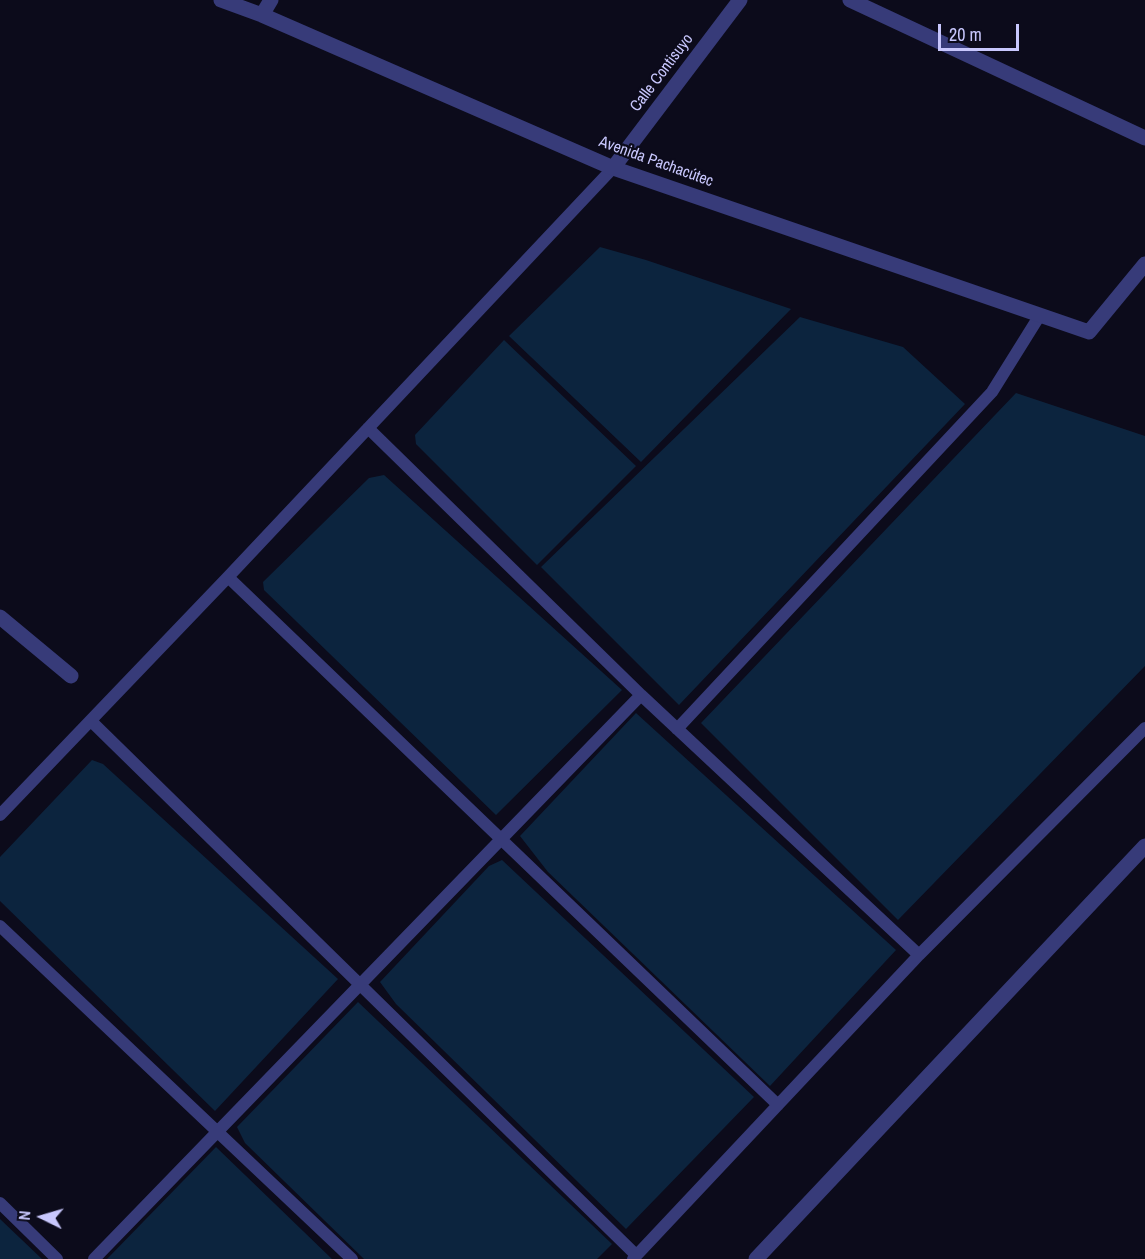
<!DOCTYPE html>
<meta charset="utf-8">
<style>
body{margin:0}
#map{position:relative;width:1145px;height:1259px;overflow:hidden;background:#0c0b1b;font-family:"Archivo Narrow",sans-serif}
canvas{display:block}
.north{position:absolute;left:12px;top:1187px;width:60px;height:60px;-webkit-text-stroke:4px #0c0b1b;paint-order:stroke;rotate:275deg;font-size:16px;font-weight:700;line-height:24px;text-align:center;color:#c8c7fd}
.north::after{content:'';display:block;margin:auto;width:21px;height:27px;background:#c8c7fd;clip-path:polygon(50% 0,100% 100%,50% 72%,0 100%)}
.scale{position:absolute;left:938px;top:24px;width:81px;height:27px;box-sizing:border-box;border:3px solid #c8c7fd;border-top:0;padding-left:8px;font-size:18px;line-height:21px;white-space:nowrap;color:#c8c7fd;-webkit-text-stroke:4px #0c0b1b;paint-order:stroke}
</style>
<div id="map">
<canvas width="1145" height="1259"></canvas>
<div class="north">N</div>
<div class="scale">20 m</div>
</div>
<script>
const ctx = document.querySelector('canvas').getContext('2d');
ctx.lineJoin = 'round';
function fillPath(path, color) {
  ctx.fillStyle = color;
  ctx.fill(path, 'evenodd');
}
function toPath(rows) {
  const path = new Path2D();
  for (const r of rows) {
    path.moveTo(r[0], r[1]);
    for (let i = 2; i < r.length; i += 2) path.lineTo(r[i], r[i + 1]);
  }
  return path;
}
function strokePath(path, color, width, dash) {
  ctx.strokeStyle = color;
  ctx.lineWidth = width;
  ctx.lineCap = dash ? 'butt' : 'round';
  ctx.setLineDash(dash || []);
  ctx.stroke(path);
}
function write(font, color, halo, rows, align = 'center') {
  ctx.font = font + ' "Archivo Narrow",sans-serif';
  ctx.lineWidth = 4.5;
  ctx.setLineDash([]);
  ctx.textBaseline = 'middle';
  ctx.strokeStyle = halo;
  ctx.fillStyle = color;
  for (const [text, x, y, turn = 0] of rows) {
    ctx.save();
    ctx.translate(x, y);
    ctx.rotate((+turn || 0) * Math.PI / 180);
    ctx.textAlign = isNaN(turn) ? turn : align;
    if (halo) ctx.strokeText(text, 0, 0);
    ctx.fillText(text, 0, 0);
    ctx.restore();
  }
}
fillPath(toPath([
 [600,247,646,260,791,309,641,462,509,336],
 [800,317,903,347,965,404,679,705,541,567],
 [504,340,636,466,537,565,416,444,415,435],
 [1016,393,1145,436,1145,666,898,920,701,723],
 [384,475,622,690,496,815,264,590,263,582,369,478],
 [636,713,896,950,770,1086,548,872,520,836],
 [92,760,103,764,338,979,215,1111,0,901,0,857],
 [502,860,754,1097,626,1229,396,1004,380,982,489,866],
 [358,1002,612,1244,597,1259,364,1259,245,1143,237,1127],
 [216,1147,332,1259,107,1259],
 [0,1219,42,1259,0,1259]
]), '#0c243e');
strokePath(toPath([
 [368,428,641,695,919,955],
 [228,577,778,1105],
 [91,721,636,1255],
 [677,729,992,392,1040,315],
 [0,815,228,577,613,168],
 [0,926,352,1259],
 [0,1203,57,1259],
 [94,1259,641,695],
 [633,1259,919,955,1145,728]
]), '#373b79', 12);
strokePath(toPath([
 [221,0,262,15,613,168,1089,332,1145,264],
 [850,0,1145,138],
 [262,15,271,0],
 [613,168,740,0],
 [0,617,71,676],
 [756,1259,1145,846]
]), '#373b79', 15);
write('16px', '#c8c7fd', '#0c0b1b', [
 ["Calle Contisuyo",662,73,-53],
 ["Avenida Pachacútec",656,162,20]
]);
</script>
